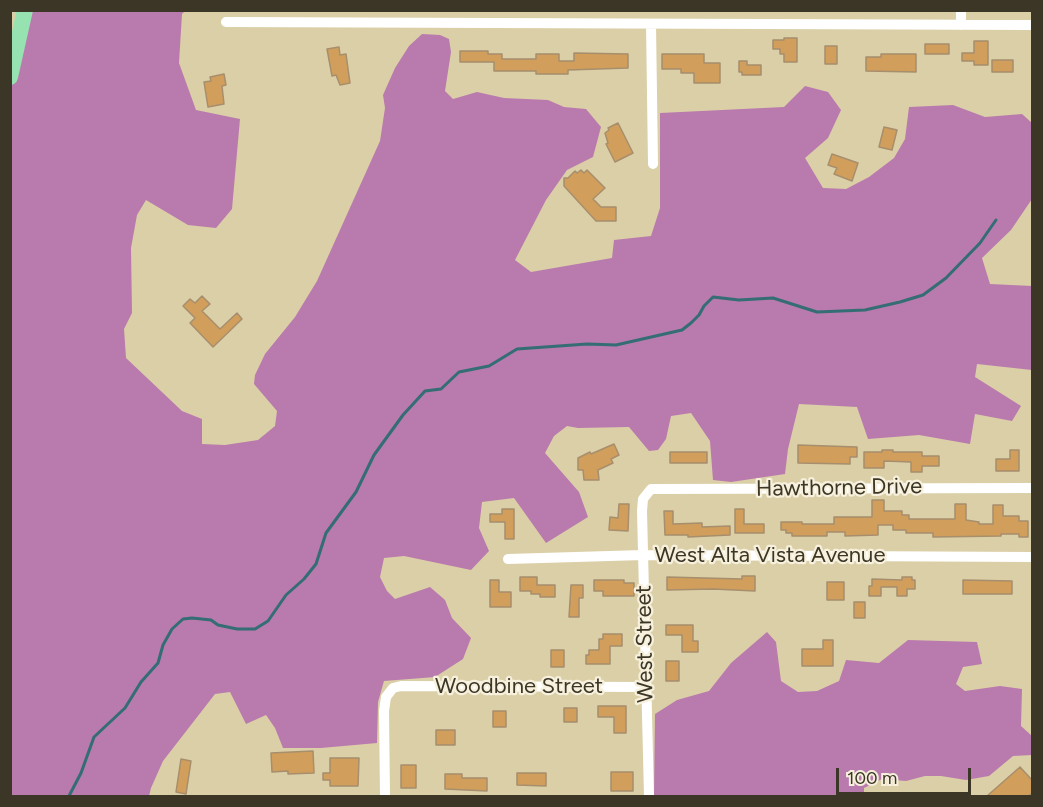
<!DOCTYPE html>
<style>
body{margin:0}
#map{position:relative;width:1043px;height:807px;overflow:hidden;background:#dbcfa7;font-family:Figtree,sans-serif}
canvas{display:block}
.frame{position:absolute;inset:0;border:12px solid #3b3626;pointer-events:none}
.scale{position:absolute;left:836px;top:768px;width:135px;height:27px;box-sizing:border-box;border:3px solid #3b3626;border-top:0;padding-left:8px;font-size:18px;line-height:21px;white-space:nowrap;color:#3b3626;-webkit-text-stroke:4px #f6f0dc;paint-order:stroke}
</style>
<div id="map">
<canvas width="1043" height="807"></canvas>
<div class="frame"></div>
<div class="scale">100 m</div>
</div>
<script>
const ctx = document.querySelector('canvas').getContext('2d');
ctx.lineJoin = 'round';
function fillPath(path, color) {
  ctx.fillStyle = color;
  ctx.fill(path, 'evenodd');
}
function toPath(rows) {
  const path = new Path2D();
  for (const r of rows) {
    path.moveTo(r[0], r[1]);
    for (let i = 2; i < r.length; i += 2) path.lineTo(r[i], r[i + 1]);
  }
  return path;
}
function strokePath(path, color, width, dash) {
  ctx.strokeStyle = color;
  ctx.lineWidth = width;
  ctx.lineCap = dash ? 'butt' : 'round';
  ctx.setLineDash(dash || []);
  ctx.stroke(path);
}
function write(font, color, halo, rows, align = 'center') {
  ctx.font = font + ' Figtree,sans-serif';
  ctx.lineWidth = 4.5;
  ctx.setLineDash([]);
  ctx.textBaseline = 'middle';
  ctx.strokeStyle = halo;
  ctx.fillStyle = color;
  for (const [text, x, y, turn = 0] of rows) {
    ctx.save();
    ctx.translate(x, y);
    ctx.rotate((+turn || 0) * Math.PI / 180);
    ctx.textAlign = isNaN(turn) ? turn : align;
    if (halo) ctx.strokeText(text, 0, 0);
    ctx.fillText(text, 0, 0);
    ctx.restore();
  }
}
fillPath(toPath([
 [25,11,185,11,182,14,179,63,196,110,240,119,232,209,216,228,188,225,146,200,137,215,131,248,132,313,124,329,126,358,182,411,202,419,202,444,225,445,258,440,275,426,277,411,254,384,255,375,265,354,295,317,317,281,380,141,385,108,383,95,395,68,409,46,422,34,440,35,449,39,451,52,445,91,453,99,477,92,504,98,548,100,564,107,586,109,601,127,593,157,567,170,546,200,515,260,531,272,612,258,614,240,651,236,660,208,660,113,784,107,805,86,828,92,841,110,828,138,805,158,823,188,846,189,869,177,894,158,905,139,909,107,953,105,985,117,1022,114,1032,123,1032,199,1011,230,982,258,990,284,1032,286,1032,370,977,364,975,377,1021,406,1012,421,975,414,970,444,919,435,868,439,857,407,799,404,788,449,785,474,731,482,713,480,710,441,691,413,671,416,666,439,658,450,649,451,629,427,578,428,567,426,554,436,545,453,579,492,588,517,546,543,514,498,482,502,479,528,489,551,471,570,404,556,384,558,380,577,387,591,395,599,430,587,445,600,452,618,471,638,463,659,435,677,384,681,378,702,377,743,321,748,283,748,275,728,266,715,246,724,230,692,215,694,163,761,151,788,149,796,10,796,10,77],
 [767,632,776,642,781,681,798,692,817,691,839,681,846,660,879,663,908,640,977,642,982,664,963,667,956,684,965,691,1000,686,1022,689,1021,726,1032,736,1032,755,1013,756,989,776,966,780,941,776,925,776,906,781,882,779,864,788,864,796,654,796,655,714,677,700,709,691,731,663]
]), '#b97aae');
strokePath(toPath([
 [69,796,81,773,94,737,125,708,141,682,158,663,163,645,172,629,183,619,192,618,211,620,218,625,237,629,255,629,268,621,286,595,304,579,316,564,326,533,356,492,374,455,403,415,425,391,441,389,459,372,489,366,517,349,587,344,616,345,682,330,691,323,699,315,704,306,713,297,739,300,773,298,817,312,865,310,900,302,923,295,946,278,980,243,996,220]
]), '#346d74', 3);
const building = toPath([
 [784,38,797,38,797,62,784,62,784,54,780,54,780,49,773,49,773,40,784,40,784,38],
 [974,41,988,41,988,65,974,65,974,61,962,61,962,53,974,53,974,41],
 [925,44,949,44,949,54,925,54,925,44],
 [825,46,837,46,837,64,825,64,825,46],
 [339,47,340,55,346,54,350,83,340,85,336,75,332,76,327,49,339,47],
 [460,51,488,51,488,54,502,54,502,59,536,59,536,54,559,54,559,61,574,61,574,53,628,54,628,68,568,70,568,74,536,74,536,71,494,71,494,62,460,62,460,51],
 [662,54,704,54,704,63,720,63,720,83,694,83,694,73,681,73,681,69,662,69,662,54],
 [881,54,916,54,916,72,866,71,866,57,881,57,881,54],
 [992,60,1013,60,1013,72,992,72,992,60],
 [739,61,747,61,747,65,761,65,761,75,742,75,742,72,739,72,739,61],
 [224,74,226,85,222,86,224,104,208,107,204,82,211,81,210,77,224,74],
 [618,123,633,153,615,162,606,144,608,143,605,133,609,130,608,128,618,123],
 [884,127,897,130,892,150,879,147,884,127],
 [832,154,858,163,852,181,834,174,837,168,828,165,832,154],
 [581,170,584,173,587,170,605,188,593,199,601,207,616,207,616,221,596,221,564,186,564,178,568,178,575,171,577,173,581,170],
 [202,296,210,304,202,311,220,329,237,313,242,319,213,347,190,323,195,318,183,306,190,299,195,303,202,296],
 [614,444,619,455,611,459,613,463,598,470,599,480,584,480,583,470,578,470,578,458,590,452,591,454,614,444],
 [798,445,857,447,857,457,850,457,850,464,798,463,798,445],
 [882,450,893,450,893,452,922,452,922,456,939,456,939,466,922,466,922,472,911,472,911,462,884,461,884,468,864,468,864,452,882,452,882,450],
 [1010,450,1019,450,1019,471,996,471,996,459,1010,459,1010,450],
 [670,452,707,452,707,463,670,463,670,452],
 [872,500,884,500,884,511,902,511,902,515,909,515,909,519,955,519,955,504,966,504,966,520,979,522,979,524,993,524,993,505,1003,505,1003,516,1019,516,1019,521,1028,521,1028,537,1019,537,1019,534,1001,534,1001,536,933,537,933,533,906,533,906,530,893,530,893,525,878,525,878,535,845,536,845,532,827,532,827,536,792,536,792,533,786,533,786,530,781,530,781,522,802,522,802,524,834,524,834,517,872,517,872,500],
 [619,504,629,504,628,531,609,530,610,517,618,518,619,504],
 [502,509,514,509,514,539,505,539,505,522,490,522,490,514,502,514,502,509],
 [735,509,744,509,744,524,764,524,764,533,735,533,735,509],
 [664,511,673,511,673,524,702,523,702,527,730,526,730,535,688,537,688,535,665,535,664,511],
 [742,576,755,576,755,591,713,589,667,590,667,577,742,579,742,576],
 [520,577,537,577,537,585,555,585,555,597,540,597,540,594,531,594,531,591,520,591,520,577],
 [902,577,912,577,912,580,915,580,915,589,907,589,907,596,897,596,897,587,881,587,881,596,869,596,869,586,872,586,872,579,902,580,902,577],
 [490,580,499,580,499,592,511,592,511,607,490,607,490,580],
 [594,580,624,580,624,583,634,583,634,596,603,596,603,591,594,591,594,580],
 [963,580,1012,581,1012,594,963,594,963,580],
 [827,582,844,582,844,600,827,600,827,582],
 [571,585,583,585,583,598,579,598,579,617,569,617,571,585],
 [854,602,865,602,865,618,854,618,854,602],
 [666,625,693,625,693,641,698,641,698,652,682,652,682,635,666,635,666,625],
 [603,634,622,634,622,646,610,646,610,664,586,664,586,655,589,655,589,650,599,650,599,639,603,639,603,634],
 [823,640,833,640,833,666,802,666,802,649,823,649,823,640],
 [551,650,564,650,564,667,551,667,551,650],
 [666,661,679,661,679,681,666,681,666,661],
 [598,706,626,706,626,733,614,733,614,717,598,717,598,706],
 [564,708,577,708,577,722,564,722,564,708],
 [493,711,506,711,506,727,493,727,493,711],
 [436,730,455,730,455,745,436,745,436,730],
 [313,751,314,773,288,774,288,771,272,772,271,753,313,751],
 [330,758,359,758,358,786,330,786,330,780,323,780,323,773,330,773,330,758],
 [181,759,191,761,186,794,176,792,181,759],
 [401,765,416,765,416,788,401,788,401,765],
 [1020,767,1032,780,1032,793,1028,796,987,796,1020,767],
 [611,772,633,772,633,791,611,791,611,772],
 [517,773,546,773,546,786,517,785,517,773],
 [445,774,462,774,462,778,487,778,487,791,445,789,445,774]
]);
fillPath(building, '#d19f5b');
strokePath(building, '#a78e6d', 1.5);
strokePath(toPath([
 [961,10,961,25],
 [226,22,1032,25],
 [651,24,653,164],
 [508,559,643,555,1032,557],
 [385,796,384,711,386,697,393,688,401,686,646,687],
 [649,796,642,511,643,499,651,489,1032,488]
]), '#fff', 10);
strokePath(toPath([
 [10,77,25,10]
]), '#96e2b0', 16);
write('22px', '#3b3626', '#f6f0dc', [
 ["Hawthorne Drive",839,488,-1],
 ["West Alta Vista Avenue",770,556],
 ["West Street",645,644,-91],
 ["Woodbine Street",519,687]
]);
</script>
